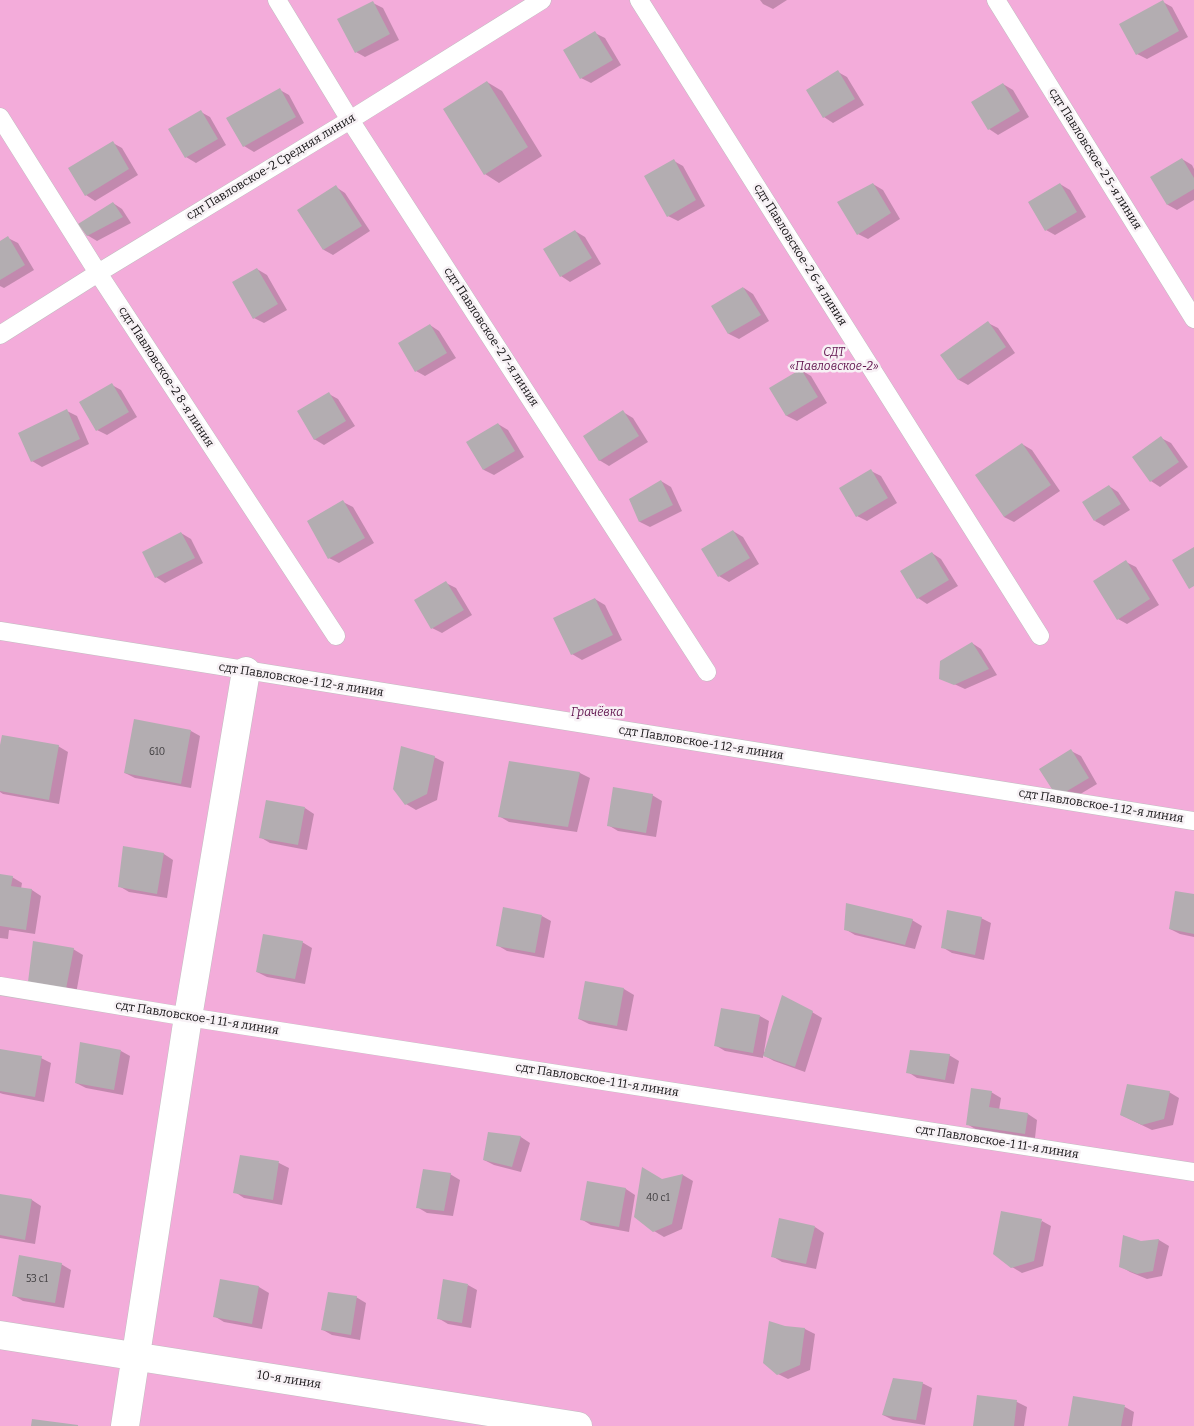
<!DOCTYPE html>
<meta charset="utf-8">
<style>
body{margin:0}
canvas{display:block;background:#eae3e7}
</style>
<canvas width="1194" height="1426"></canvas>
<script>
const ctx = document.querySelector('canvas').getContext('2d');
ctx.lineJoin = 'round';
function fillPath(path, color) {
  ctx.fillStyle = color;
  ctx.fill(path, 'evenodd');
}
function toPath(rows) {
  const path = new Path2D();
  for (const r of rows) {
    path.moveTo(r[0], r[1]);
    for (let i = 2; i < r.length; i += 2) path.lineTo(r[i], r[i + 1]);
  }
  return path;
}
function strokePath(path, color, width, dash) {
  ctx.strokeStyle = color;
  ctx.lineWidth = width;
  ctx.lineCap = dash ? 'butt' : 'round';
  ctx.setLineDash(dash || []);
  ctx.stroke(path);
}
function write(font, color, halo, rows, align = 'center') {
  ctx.font = font + ' Bitter,serif';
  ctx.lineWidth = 5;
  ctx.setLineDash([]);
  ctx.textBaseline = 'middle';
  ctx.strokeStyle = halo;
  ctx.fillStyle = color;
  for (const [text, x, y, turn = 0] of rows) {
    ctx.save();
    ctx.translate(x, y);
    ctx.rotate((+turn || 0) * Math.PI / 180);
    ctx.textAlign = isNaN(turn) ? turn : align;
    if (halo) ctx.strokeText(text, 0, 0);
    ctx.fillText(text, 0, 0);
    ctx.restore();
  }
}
fillPath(toPath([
 [0,0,1194,0,1194,1426,0,1426]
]), '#f3acda');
fillPath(toPath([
 [760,0,787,0,773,9,763,4],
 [1163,2,1172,7,1188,37,1147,59,1137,54],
 [373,3,383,8,399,40,365,57,356,52],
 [595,33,605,38,621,65,591,83,581,78],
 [838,72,847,77,864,105,833,123,824,117],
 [487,82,502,91,542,156,499,183,485,174],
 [1003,84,1013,90,1029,117,998,135,989,129],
 [280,90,289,95,304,123,254,152,244,146],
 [201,112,210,117,226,145,196,163,186,157],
 [113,143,122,148,138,175,95,201,86,195],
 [1182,159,1192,165,1194,169,1194,200,1177,210,1168,205,1152,177],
 [674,161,683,166,705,206,678,221,668,216],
 [873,184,883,190,900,219,868,239,858,234],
 [1060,184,1070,190,1086,217,1055,235,1046,230],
 [336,187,345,193,370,231,333,255,324,250,299,210],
 [113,203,122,209,131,223,97,241,87,235],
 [575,231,585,237,601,264,570,282,561,276],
 [8,238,18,243,34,270,4,288,0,286,0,243],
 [257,269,267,275,287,310,264,323,254,318],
 [744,288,753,294,769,321,739,339,729,334,713,306],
 [988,323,998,328,1015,353,968,385,959,380,942,355],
 [430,325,439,331,456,358,425,376,416,371],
 [801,370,811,376,827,403,797,421,787,416,771,388],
 [112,385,121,390,137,417,107,435,97,430],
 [329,394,338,399,355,426,324,445,314,439],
 [67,411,77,416,89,444,42,467,32,461],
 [623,412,633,418,648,442,609,466,599,460],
 [498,424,508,430,524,457,494,475,484,470,468,442],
 [1161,438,1171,443,1188,467,1160,487,1151,481],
 [1022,444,1032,450,1060,491,1014,522,1004,517],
 [871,471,881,476,897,503,867,521,857,516],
 [661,481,671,487,682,511,650,527,640,522,630,500],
 [1109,486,1118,492,1130,510,1104,526,1095,521],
 [343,502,353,507,374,543,339,563,329,558],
 [733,531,743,537,759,564,729,582,719,576],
 [181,533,191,539,203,563,165,583,156,577],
 [932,553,941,559,958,586,927,604,918,598],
 [1126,562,1136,567,1159,605,1127,624,1118,619],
 [446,583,456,588,472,615,442,633,432,628],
 [595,599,605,605,622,640,582,660,572,654],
 [972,643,981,649,997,675,965,689,941,678],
 [191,731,200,736,191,788,135,778,125,773],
 [58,746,68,752,59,804,3,794,0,792,0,751],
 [1071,751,1081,756,1097,784,1067,802,1058,796],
 [434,757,444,762,437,800,416,810,406,804],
 [510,763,580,773,590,778,577,832,509,822,499,816],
 [652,795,662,801,656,837,618,831,608,825],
 [305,808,314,814,307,850,270,843,260,837],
 [124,848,164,854,173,860,167,898,129,892,119,886],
 [0,875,12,877,22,883,21,889,32,890,41,896,35,934,9,930,8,939,0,938],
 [1194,896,1194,937,1180,934,1170,929],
 [542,916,551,921,544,958,507,951,497,945],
 [981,918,991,923,984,960,952,953,942,947],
 [912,920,922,926,915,949,855,935,845,929],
 [302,942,312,948,305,984,267,977,257,972],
 [73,949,83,955,76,994,39,987],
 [586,982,624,989,634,995,627,1031,589,1024,579,1019],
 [812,1012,822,1018,805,1072,774,1061,763,1055,763,1058,725,1051,715,1045,760,1016,769,1021,764,1052,766,1052],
 [0,1050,41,1058,51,1063,44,1102,3,1094,0,1093],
 [121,1051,130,1056,123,1095,86,1088,76,1083],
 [949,1055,959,1061,954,1084,917,1078,908,1072],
 [991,1092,1001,1098,999,1110,1028,1114,1037,1120,1035,1138,977,1130,967,1124],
 [1169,1092,1179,1098,1173,1125,1152,1130,1121,1115],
 [489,1133,521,1137,530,1143,521,1172,494,1165,484,1160],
 [241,1156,279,1163,289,1168,282,1205,244,1198,235,1192],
 [450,1174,460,1180,453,1216,427,1213,417,1207],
 [683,1175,693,1181,682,1229,664,1237,654,1231,662,1181],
 [588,1183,626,1189,635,1195,629,1232,591,1225,581,1219],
 [0,1195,32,1200,41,1206,35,1244,0,1238],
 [1042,1221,1051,1226,1043,1266,1022,1273,1012,1267],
 [815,1227,824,1233,816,1269,782,1262,772,1256],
 [1159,1240,1169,1246,1162,1276,1147,1279,1130,1272,1120,1266,1141,1243],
 [61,1264,71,1270,64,1308,23,1301,13,1295],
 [221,1280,259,1287,269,1293,262,1329,224,1322,214,1316],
 [468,1285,477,1290,471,1328,448,1324,438,1318],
 [356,1297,366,1303,360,1340,332,1335,323,1330],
 [785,1327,805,1329,815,1334,810,1370,788,1379,778,1374],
 [922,1383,932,1388,925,1425,893,1420,883,1415],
 [978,1396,1017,1402,1027,1407,1024,1426,974,1426],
 [1125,1407,1134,1412,1132,1426,1069,1426]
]), '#0003');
fillPath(toPath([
 [1163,0,1179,31,1136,55,1119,24],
 [373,1,390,34,355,53,337,19],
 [595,31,613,60,580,79,563,50],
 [838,70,855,99,823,118,806,90],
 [487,81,528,147,484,175,443,109],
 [1003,83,1020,111,988,130,971,102],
 [280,88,296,117,243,147,226,118],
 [201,110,218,139,185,158,168,129],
 [113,141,129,169,85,196,68,168],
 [1182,158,1194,178,1194,189,1167,205,1150,177],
 [674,159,696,200,667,217,644,176],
 [873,183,891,213,857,235,837,202],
 [1060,183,1077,212,1045,231,1028,202],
 [336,185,362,226,323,250,297,210],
 [113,202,123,217,87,236,78,224],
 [575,230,592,258,560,277,543,249],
 [8,236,25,265,0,280,0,241],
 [257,268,278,304,253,319,232,282],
 [743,287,761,315,728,334,711,306],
 [988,321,1006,347,958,380,940,355],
 [430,324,447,353,415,372,398,343],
 [801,369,818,397,786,416,769,388],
 [112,383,129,412,96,431,79,402],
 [329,392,346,421,314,440,297,411],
 [67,409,80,439,31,462,18,433],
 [623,410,639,436,599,461,583,436],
 [498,423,515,451,483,470,466,442],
 [1161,436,1179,462,1150,482,1132,457],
 [1022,443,1051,485,1004,517,975,475],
 [871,469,888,498,856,517,839,488],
 [661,480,673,505,639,522,629,499],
 [1109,485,1121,504,1094,521,1082,502],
 [343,500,365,538,328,559,307,521],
 [733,530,750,558,718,577,701,549],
 [181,532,195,558,155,578,142,552],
 [1194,547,1194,586,1189,589,1172,560],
 [932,552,949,580,917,599,900,571],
 [1126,560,1150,599,1117,620,1093,581],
 [446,581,464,610,431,629,414,600],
 [595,598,613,635,571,655,553,618],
 [972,642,989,669,954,685,939,679,940,661],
 [134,719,191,730,181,784,124,773],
 [2,735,59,745,49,800,0,791,0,745],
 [401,746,435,756,427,794,405,805,393,789],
 [1071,749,1089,778,1057,797,1039,769],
 [509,761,580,772,568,827,498,817],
 [613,787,653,794,646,833,607,826],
 [266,800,305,807,298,845,259,838],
 [123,846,164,853,157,894,118,887],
 [0,874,13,876,11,886,32,889,26,930,0,926],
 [1175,891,1194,894,1194,934,1169,929],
 [846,903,913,919,905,945,844,930],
 [503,907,542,915,535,953,496,946],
 [947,910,982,917,975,955,941,948],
 [263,934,303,941,295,979,256,972],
 [33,941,74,948,66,989,28,982],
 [585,981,624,988,617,1026,578,1019],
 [782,995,813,1011,795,1067,763,1056],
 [721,1008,760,1015,753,1053,714,1046],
 [80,1042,121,1050,114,1090,75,1083],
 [0,1049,42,1056,35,1097,0,1091],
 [910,1050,950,1054,945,1080,906,1073],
 [1127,1084,1170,1091,1164,1119,1142,1125,1120,1115],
 [971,1088,992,1091,989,1107,1028,1113,1025,1134,966,1125],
 [488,1132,521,1136,512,1167,483,1160],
 [240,1155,279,1161,273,1200,233,1193],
 [642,1167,662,1179,683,1174,672,1224,653,1232,634,1217],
 [423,1169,451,1173,444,1211,416,1208],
 [587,1181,626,1188,619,1227,580,1220],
 [0,1194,32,1199,25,1240,0,1235],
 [1001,1211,1042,1219,1034,1261,1011,1268,993,1254],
 [779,1218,815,1226,806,1264,771,1257],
 [1123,1235,1141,1241,1159,1239,1153,1271,1137,1274,1119,1267],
 [19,1255,62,1263,55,1303,12,1296],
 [220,1279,259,1286,252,1324,213,1317],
 [443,1279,468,1284,462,1323,437,1319],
 [328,1292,357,1296,351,1335,321,1330],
 [769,1321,785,1326,805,1328,800,1365,777,1375,763,1363],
 [893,1378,923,1382,916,1420,882,1415],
 [977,1395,1017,1400,1014,1426,973,1426],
 [1073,1396,1125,1405,1121,1426,1068,1426],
 [32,1419,78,1425,78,1426,31,1426]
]), '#b3adb1');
const lane = toPath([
 [277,0,350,120,707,672],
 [639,0,1040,636],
 [996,0,1194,319],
 [0,117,98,273,336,636],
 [0,335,98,273,350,120,542,0],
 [0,631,1194,821],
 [0,986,188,1017,1194,1172]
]);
const street = toPath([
 [0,1335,578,1426],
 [125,1426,188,1017,246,671]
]);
strokePath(lane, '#c2bcc0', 19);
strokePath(street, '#c2bcc0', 29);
strokePath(lane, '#fff', 18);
strokePath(street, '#fff', 28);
write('10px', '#3c3a3c', null, [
 ["610",157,752],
 ["40 с1",658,1198],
 ["53 с1",37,1279]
]);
write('12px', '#151315', '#f7f1f5', [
 ["сдт Павловское-2 5-я линия",1095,159,58],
 ["сдт Павловское-2 Средняя линия",271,167,-31],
 ["сдт Павловское-2 6-я линия",800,255,58],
 ["сдт Павловское-2 7-я линия",491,337,57],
 ["сдт Павловское-2 8-я линия",166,377,57],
 ["сдт Павловское-1 12-я линия",301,680,9],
 ["сдт Павловское-1 12-я линия",701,743,9],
 ["сдт Павловское-1 12-я линия",1101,806,9],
 ["сдт Павловское-1 11-я линия",197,1018,9],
 ["сдт Павловское-1 11-я линия",597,1080,9],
 ["сдт Павловское-1 11-я линия",997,1142,9],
 ["10-я линия",289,1380,9]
]);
write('italic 12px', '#60134d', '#f7f1f5', [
 ["СДТ",834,353],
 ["«Павловское-2»",834,367],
 ["Грачёвка",597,713]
]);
</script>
